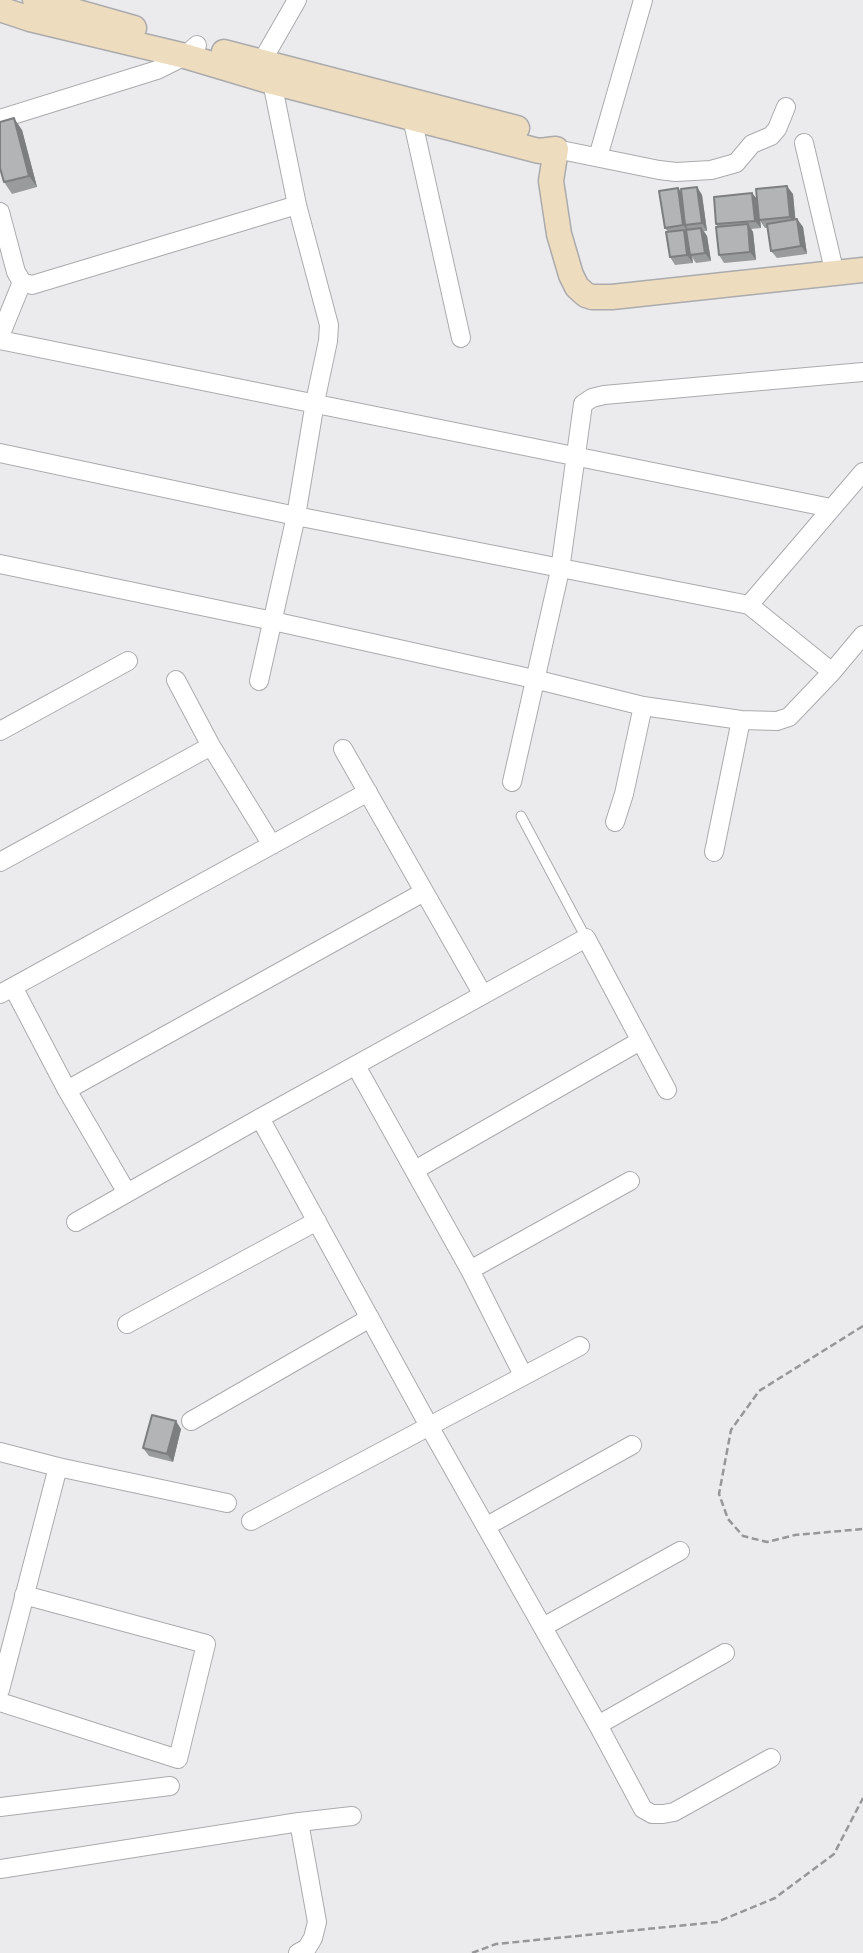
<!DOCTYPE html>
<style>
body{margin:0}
canvas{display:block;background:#ebebee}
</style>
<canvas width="863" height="1953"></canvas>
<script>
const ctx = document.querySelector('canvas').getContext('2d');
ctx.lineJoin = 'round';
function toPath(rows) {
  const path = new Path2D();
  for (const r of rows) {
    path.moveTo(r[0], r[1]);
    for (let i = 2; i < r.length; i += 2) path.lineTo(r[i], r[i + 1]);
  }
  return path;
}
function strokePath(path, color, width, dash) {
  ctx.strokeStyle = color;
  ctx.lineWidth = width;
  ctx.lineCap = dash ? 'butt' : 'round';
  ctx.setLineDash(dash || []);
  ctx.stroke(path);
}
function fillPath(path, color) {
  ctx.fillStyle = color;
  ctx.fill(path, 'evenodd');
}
const lane = toPath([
 [521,816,586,938]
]);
const street = toPath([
 [262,61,297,0],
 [412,118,461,338],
 [0,119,157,70,185,56,197,45],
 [804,143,835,274],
 [556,149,659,170,676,172,711,170,736,163,752,144,771,136,777,129,786,107],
 [598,157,643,0],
 [0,212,16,272,22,282,0,336],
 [22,282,32,285,297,205],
 [0,340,831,508],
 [0,453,296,516,749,605,832,672],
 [0,564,273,621,534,679,643,706,741,720,777,721,789,717,832,672,863,635],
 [749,605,863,472],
 [176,680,211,746,272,845],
 [259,681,296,516,315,402,328,341,329,325,297,205,272,82],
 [0,731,128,661],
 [343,749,483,995],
 [512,782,560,570,583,404,592,398,604,395,863,372],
 [615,822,624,794,643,706],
 [714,852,741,720],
 [0,862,211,746],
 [13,987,67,1090,127,1193,76,1222],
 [0,994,368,792],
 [356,1066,470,1270,523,1375],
 [67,1090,424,892],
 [260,1118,429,1426,598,1725,643,1809,652,1814,663,1814,674,1812,771,1758],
 [415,1170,640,1041],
 [127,1193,260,1118,586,938,667,1090],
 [470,1270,630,1181],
 [127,1324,317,1221],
 [191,1421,370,1318],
 [0,1452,58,1467,227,1503],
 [251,1521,580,1346],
 [487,1526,632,1445],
 [543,1627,680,1551],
 [0,1690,58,1467],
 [0,1702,178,1759,206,1644,24,1595],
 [598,1725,725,1653],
 [0,1807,170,1786],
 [0,1869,299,1822,352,1816],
 [298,1953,307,1948,313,1938,317,1922,299,1822]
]);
const secondary = toPath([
 [35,0,134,28],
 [0,9,30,19,185,56,272,82,539,151,556,149],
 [224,52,517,128],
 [556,149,551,181,559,234,571,275,577,287,586,295,592,297,612,297,863,270]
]);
strokePath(lane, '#ababad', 11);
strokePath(street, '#ababad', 20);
strokePath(secondary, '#ababad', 27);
strokePath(toPath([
 [863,1326,759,1391,731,1430,719,1494,728,1519,743,1536,767,1542,795,1535,863,1529],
 [472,1953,496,1944,717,1922,775,1898,834,1854,863,1798]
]), '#979799', 2.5, [7, 3.5]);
strokePath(lane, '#fff', 9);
strokePath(street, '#fff', 18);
strokePath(secondary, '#eedcbf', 24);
fillPath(toPath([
 [22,130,37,187,12,194,4,182],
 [697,187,702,195,707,231,704,231,707,236,711,261,696,263,692,257,693,263,675,265,670,257,668,232,665,228,678,188,682,193],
 [752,193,757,200,793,194,795,220,797,219,803,227,807,254,777,258,771,251,768,228,765,228,760,221,761,228,751,229,753,232,756,260,724,263,719,255,718,227,716,224],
 [181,1429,173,1462,149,1456,143,1448]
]), '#9a9b9d');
fillPath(toPath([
 [14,118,22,130,37,187,29,176],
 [787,186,793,194,796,225,790,217],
 [697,187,702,195,707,231,702,223],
 [678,188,684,196,685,225,688,229,689,233,683,225],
 [752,193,758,200,761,228,755,221],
 [797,219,803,227,807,254,801,246],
 [748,224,753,232,756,260,750,252],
 [701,228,707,236,711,261,705,253],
 [684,230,689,238,690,255,692,257,693,263,687,255],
 [176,1421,181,1429,173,1462,167,1454]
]), '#7d7e7f');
const building = toPath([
 [14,118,29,176,4,182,0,168,0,122,14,118],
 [787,186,790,217,759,220,756,189,787,186],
 [697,187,702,223,685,225,681,189,697,187],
 [678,188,683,225,665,228,659,191,678,188],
 [752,193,755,221,716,224,714,197,752,193],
 [797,219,801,246,771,251,767,224,797,219],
 [748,224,750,252,719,255,716,227,748,224],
 [701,228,705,253,690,255,686,230,701,228],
 [684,230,687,255,670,257,666,232,684,230],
 [152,1415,176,1421,167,1454,143,1448,152,1415]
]);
fillPath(building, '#b3b4b6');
strokePath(building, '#7d7e7f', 2);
</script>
